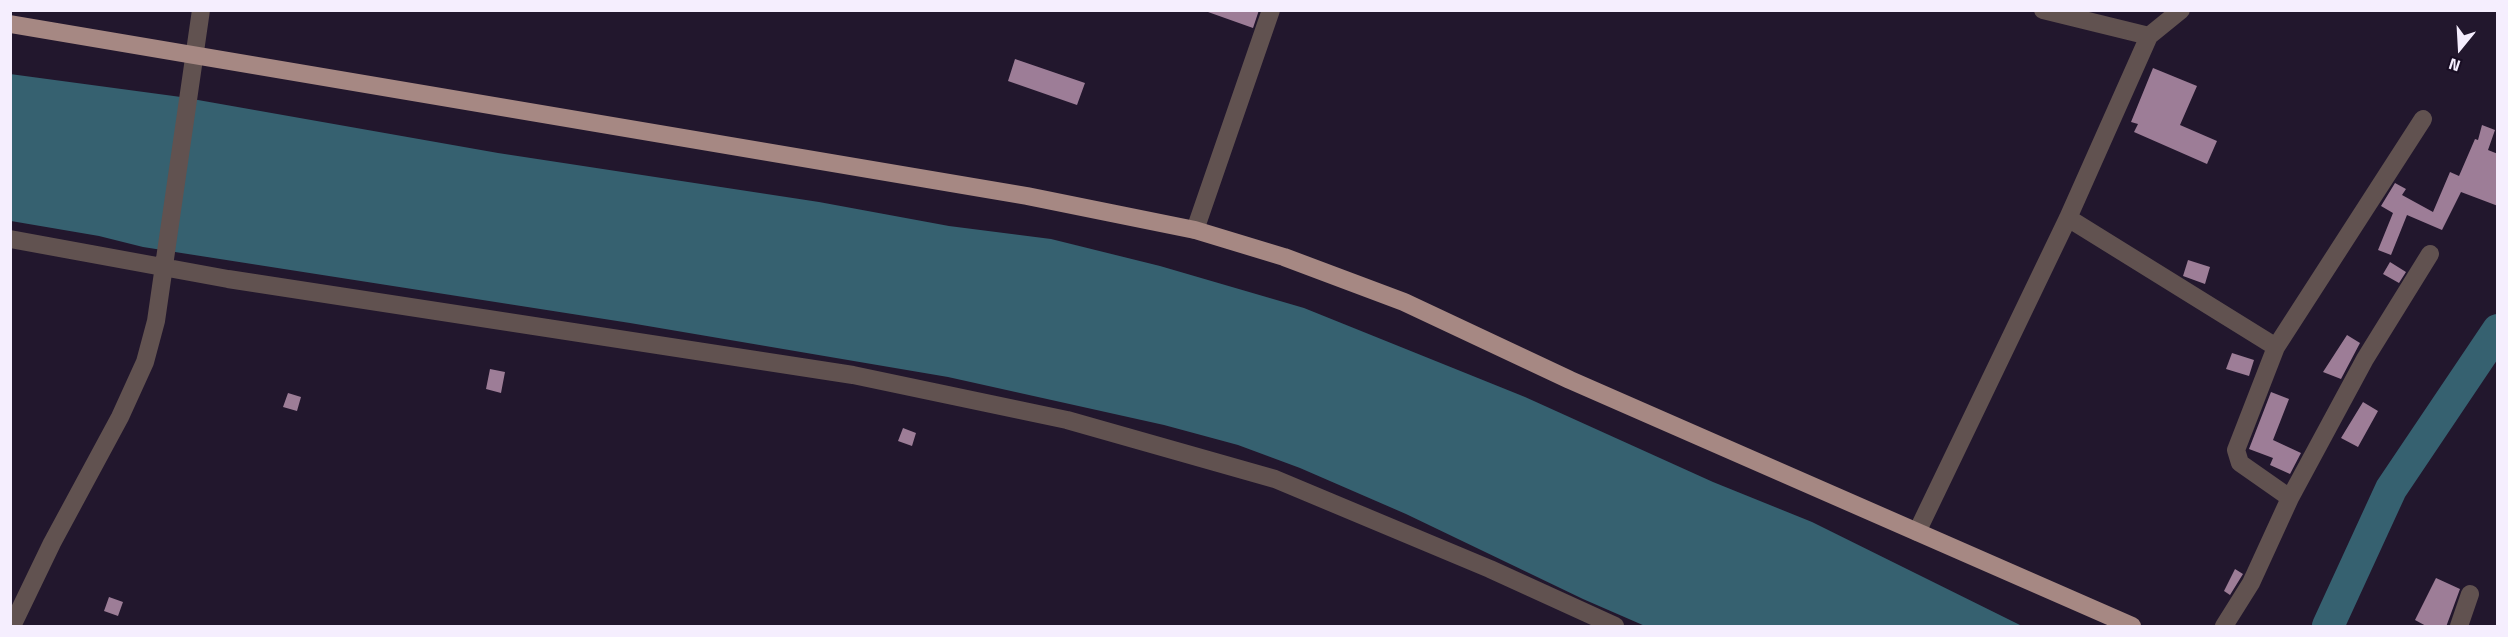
<!DOCTYPE html>
<style>
body{margin:0}
#map{position:relative;width:2508px;height:637px;overflow:hidden;background:#22172d;font-family:"Titillium Web",sans-serif}
canvas{display:block}
.frame{position:absolute;inset:0;border:12px solid #f5eefe;pointer-events:none}
.north{position:absolute;left:2430px;top:18px;width:60px;height:60px;-webkit-text-stroke:4px #180d23;paint-order:stroke;rotate:198deg;font-size:16px;font-weight:700;line-height:24px;text-align:center;color:#f5eefe}
.north::after{content:'';display:block;margin:auto;width:21px;height:27px;background:#f5eefe;clip-path:polygon(50% 0,100% 100%,50% 72%,0 100%)}
</style>
<div id="map">
<canvas width="2508" height="637"></canvas>
<div class="frame"></div>
<div class="north">N</div>
</div>
<script>
const ctx = document.querySelector('canvas').getContext('2d');
ctx.lineJoin = 'round';
function fillPath(path, color) {
  ctx.fillStyle = color;
  ctx.fill(path, 'evenodd');
}
function toPath(rows) {
  const path = new Path2D();
  for (const r of rows) {
    path.moveTo(r[0], r[1]);
    for (let i = 2; i < r.length; i += 2) path.lineTo(r[i], r[i + 1]);
  }
  return path;
}
function strokePath(path, color, width, dash) {
  ctx.strokeStyle = color;
  ctx.lineWidth = width;
  ctx.lineCap = dash ? 'butt' : 'round';
  ctx.setLineDash(dash || []);
  ctx.stroke(path);
}
fillPath(toPath([
 [10,74,181,97,498,153,819,202,949,226,1051,239,1160,266,1304,308,1525,397,1713,482,1812,522,2022,626,1645,626,1583,599,1406,514,1300,468,1238,445,1164,425,948,377,630,323,143,247,99,236,11,221]
]), '#366170');
strokePath(toPath([
 [2328,626,2391,489,2498,330]
]), '#366170', 32);
fillPath(toPath([
 [1208,10,1259,10,1253,28,1208,12],
 [1015,59,1085,83,1077,105,1008,81],
 [2153,68,2197,86,2180,125,2217,141,2207,164,2134,132,2138,124,2131,122],
 [2482,125,2495,130,2488,150,2498,154,2498,206,2461,192,2442,230,2407,215,2391,255,2378,250,2393,213,2381,206,2395,183,2406,189,2402,195,2433,212,2450,172,2459,176,2475,139,2478,140],
 [2188,260,2210,267,2205,284,2183,276],
 [2390,262,2406,272,2399,283,2383,274],
 [2347,335,2360,343,2341,379,2323,372],
 [2232,353,2254,360,2249,376,2226,369],
 [490,369,505,372,501,393,486,389],
 [2271,392,2289,399,2273,440,2301,453,2290,474,2270,465,2273,458,2249,449],
 [288,393,301,397,297,411,283,407],
 [2363,402,2378,411,2358,447,2341,438],
 [903,428,916,433,912,446,898,441],
 [2235,569,2243,574,2230,595,2224,591],
 [2436,578,2460,589,2446,627,2428,627,2415,620],
 [109,597,123,602,118,616,104,611]
]), '#9d7d97');
strokePath(toPath([
 [2043,10,2149,36],
 [2068,218,2276,347],
 [1195,230,1271,10],
 [10,239,228,279,853,375,1067,420,1275,479,1490,569,1615,626],
 [2290,498,2240,463,2236,450,2276,347,2423,119],
 [1917,532,2068,218,2149,36,2181,10],
 [12,626,52,543,120,417,145,362,156,321,201,10],
 [2224,626,2251,583,2290,498,2365,359,2430,254],
 [2459,626,2470,594]
]), '#615250', 18);
strokePath(toPath([
 [10,24,1027,196,1195,230,1284,257,1404,302,1570,380,2132,626]
]), '#a68883', 18);
</script>
